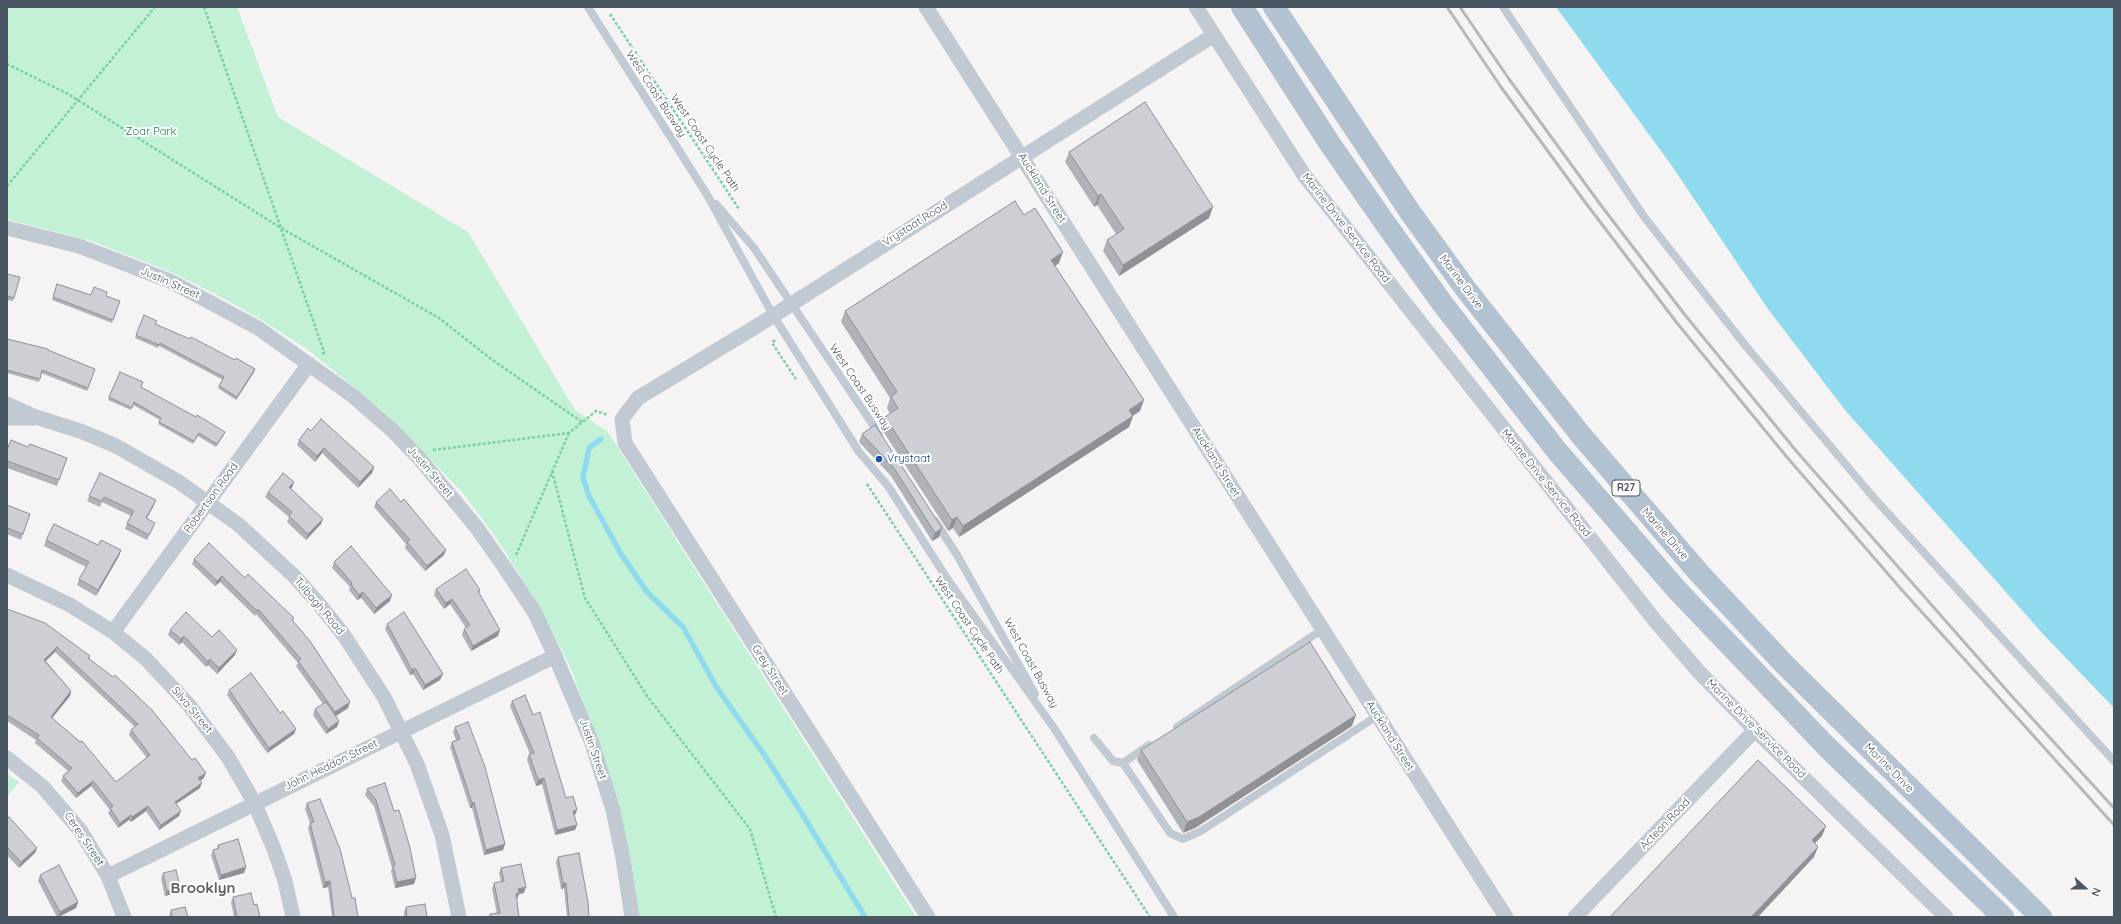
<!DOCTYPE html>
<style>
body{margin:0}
#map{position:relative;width:2121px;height:924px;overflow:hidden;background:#f5f3f3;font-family:Quicksand,sans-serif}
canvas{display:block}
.frame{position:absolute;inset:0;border:8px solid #4a5661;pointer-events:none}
.north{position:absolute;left:2065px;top:868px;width:40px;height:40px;-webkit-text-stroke:3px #fff;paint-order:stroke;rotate:111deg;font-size:11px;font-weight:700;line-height:16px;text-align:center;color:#4a5661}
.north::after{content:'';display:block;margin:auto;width:14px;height:18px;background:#4a5661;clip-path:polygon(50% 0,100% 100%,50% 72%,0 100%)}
</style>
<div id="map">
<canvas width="2121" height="924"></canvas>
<div class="frame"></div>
<div class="north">N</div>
</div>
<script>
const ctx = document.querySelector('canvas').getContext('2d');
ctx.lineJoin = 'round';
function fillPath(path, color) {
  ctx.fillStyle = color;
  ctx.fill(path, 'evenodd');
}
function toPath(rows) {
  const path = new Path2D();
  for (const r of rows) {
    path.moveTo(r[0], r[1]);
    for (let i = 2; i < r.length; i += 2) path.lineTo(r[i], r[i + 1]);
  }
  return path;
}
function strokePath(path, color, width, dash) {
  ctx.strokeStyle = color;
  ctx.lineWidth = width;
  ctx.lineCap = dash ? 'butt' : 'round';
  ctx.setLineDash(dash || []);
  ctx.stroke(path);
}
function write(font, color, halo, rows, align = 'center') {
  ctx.font = font + ' Quicksand,sans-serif';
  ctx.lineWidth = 4;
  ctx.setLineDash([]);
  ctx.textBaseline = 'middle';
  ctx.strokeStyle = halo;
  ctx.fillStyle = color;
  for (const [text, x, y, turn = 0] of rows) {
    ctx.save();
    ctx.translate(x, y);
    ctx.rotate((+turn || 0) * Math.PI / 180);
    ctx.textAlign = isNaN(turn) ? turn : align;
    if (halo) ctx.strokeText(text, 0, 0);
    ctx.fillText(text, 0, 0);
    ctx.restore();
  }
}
fillPath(toPath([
 [7,7,237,7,278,117,468,232,575,410,608,432,916,917,639,917,631,858,619,803,571,669,543,613,514,566,497,539,462,492,385,413,307,349,260,319,219,296,171,272,91,241,7,219],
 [7,774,19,782,7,797]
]), '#c3f1d5');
fillPath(toPath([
 [1556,7,2114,7,2114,708,2043,634,1845,410,1768,309,1672,166]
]), '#90daee');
strokePath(toPath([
 [601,439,589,448,583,478,589,496,621,554,647,592,683,627,717,688,763,753,801,812,865,917]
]), '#90daee', 5.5);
strokePath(toPath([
 [204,7,324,352,322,355],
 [610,14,739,209],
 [7,64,68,94,281,228,439,318,491,359,582,422],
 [7,186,155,7],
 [775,340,772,343,796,379],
 [433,450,569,433,596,411,608,415],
 [552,471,585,598,647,696,750,829,776,917],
 [867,484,1150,917],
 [516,555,569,433]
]), '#7ad0a6', 2.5, [3, 2]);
strokePath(toPath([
 [588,7,706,193,773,315,859,452,888,486,946,577,1054,728,1174,917],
 [1503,7,1645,218,1745,345,1874,498,2114,761],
 [716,204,754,248,879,434],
 [935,521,957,555,1035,694],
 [1177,727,1323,629],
 [1094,738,1113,761,1123,763,1149,745],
 [1123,763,1170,833,1183,839,1201,831,1377,716]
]), '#c1cad2', 8);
strokePath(toPath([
 [926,7,1506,917],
 [1196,7,1304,175,1657,623,1699,672,1755,730,1946,917],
 [7,228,79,246,170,281,258,328,353,396,392,430,419,458,477,528,505,568,535,613,555,656,592,743,613,810,623,858,632,917],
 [7,404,36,417,83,432,116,446,179,482,239,525,294,576,319,604,343,634,384,697,417,764,442,835,459,917],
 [7,418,33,418],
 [7,575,70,605,113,632,146,659,189,705,228,757,254,802,274,849,285,881,293,917],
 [113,632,309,364],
 [7,758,42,786,80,830,108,876,124,917],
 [108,876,555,656],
 [928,917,625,443,622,419,638,398,757,326,1214,35],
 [1575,917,1755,730]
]), '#c1cad2', 15);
strokePath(toPath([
 [1242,7,1330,144,1385,223,1442,303,1557,451,1677,590,1827,747,2003,917],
 [1274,7,1410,212,1465,288,1580,434,1699,573,1784,664,2041,917]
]), '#b3c2d1', 22);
strokePath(toPath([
 [1447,7,1501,87,1585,202,1677,323,1786,456,1901,589,2114,825],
 [1460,7,1509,79,1600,204,1685,315,1798,453,2009,693,2114,808]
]), '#b5b8bd', 3);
fillPath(toPath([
 [1069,152,1209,218,1119,276,1103,251,1107,240,1116,234,1097,205,1094,207,1065,162],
 [1024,215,1059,263,1055,266,1140,411,1133,416,1129,427,959,537,953,528,948,531,881,428,885,417,890,414,887,408,890,398,841,322,845,311],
 [7,274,14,298,13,301,7,300],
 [57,284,91,295,106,296,120,301,112,323,52,300],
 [144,315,156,324,255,369,254,372,236,400,218,388,223,380,159,346,158,348,135,338],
 [7,339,48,350,95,369,87,391,41,373,39,382,7,373],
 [120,372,141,387,196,417,225,432,224,435,216,447,198,436,193,444,158,424,160,420,133,405,131,410,108,400],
 [875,425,939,537,932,541,891,476,859,442,862,434],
 [311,431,374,467,372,473,358,488,322,453,315,462,297,445,299,440],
 [28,447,67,458,57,486,7,468,7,450],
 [100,473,154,505,147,518,153,528,147,540,125,529,127,523,131,516,102,502,100,507,87,501],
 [294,482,291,489,321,524,306,540,287,522,289,517,265,497,268,492],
 [376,502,401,502,446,550,444,555,425,571,405,548,406,544,374,507],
 [7,505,30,514,21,540,7,534],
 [46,540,98,545,121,550,119,556,96,596,77,585,79,579,86,567,44,546],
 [194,559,245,578,294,618,293,621,348,708,335,716,339,721,337,727,326,734,313,715,315,709,323,704,296,666,298,663,256,614,255,616,220,582,215,586,192,564],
 [334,562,390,601,374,614,361,598,357,600,349,590,350,587,332,568],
 [436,589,480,590,479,593,498,636,471,651,462,635,464,629,466,628,450,604,444,609,434,595],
 [7,609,90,656,89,659,204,778,200,781,200,788,176,804,179,816,159,830,146,811,131,822,129,820,118,828,108,813,110,810,91,786,76,798,61,781,63,776,68,771,35,743,36,740,7,721],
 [55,652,135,727,131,730,129,735,147,758,116,782,80,742,52,718,70,696,71,691,46,661],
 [387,624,440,680,423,690,413,674,410,675,385,629],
 [170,630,212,637,235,655,217,674,208,665,206,667,182,642,179,645,168,635],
 [229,690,294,734,267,753,227,695],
 [512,701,566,798,577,810,574,815,575,830,555,835,542,784,536,786,527,760,529,754,530,754,510,706],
 [1352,726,1195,828,1183,833,1137,760,1141,750],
 [455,727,505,844,503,850,484,855,472,808,470,808,450,747,452,742,456,740,453,732],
 [385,783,414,884,395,888,391,871,392,868,374,806,365,795,367,789],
 [307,803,352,898,358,917,332,917,328,887,323,888,308,828,310,823,305,809],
 [7,819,37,848,35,853,19,868,7,855],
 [218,845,246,867,244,873,219,880,211,855,213,850,217,849],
 [558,857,589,917,567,917,564,888,561,889,556,862],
 [501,868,524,893,519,894,517,899,519,917,489,917,490,914,497,914,492,889,494,883,501,882,499,873],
 [163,873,180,887,178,892,165,896,161,879],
 [40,875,78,902,76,908,59,917,57,917,38,881],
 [233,897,254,905,260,917,234,917,231,902],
 [406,907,427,917,404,917,404,912],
 [171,910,188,917,169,917,169,916]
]), '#b0b2b7');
fillPath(toPath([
 [1101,194,1097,205,1094,207,1098,196],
 [1213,207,1209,218,1119,276,1123,265],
 [1063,252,1059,263,1047,271,1051,260],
 [255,369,254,372,236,400,237,397],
 [1144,400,1140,411,1125,420,1129,410],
 [1133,416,1129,427,959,537,963,526],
 [324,448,322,453,315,462,317,456],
 [374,467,372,473,358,488,360,482],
 [294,482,292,488,287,493,289,487],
 [156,500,154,505,144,523,146,518],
 [957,517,953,528,948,531,952,520],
 [323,519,321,524,306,540,308,534],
 [942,528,939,537,932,541,935,533],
 [121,550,119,556,96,596,98,590],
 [446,550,444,555,425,571,427,566],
 [222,576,220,582,215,586,217,581],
 [363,592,361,598,357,600,359,595],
 [392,595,390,601,374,614,376,608],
 [452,599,450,604,444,609,446,603],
 [500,630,498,636,471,651,473,646],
 [184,636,182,642,179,645,181,639],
 [57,647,55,652,42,664,44,660],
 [237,650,235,655,217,674,219,668],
 [210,659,208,665,206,667,208,662],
 [415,668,413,674,410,675,412,670],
 [443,674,440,680,423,690,425,685],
 [71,691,70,696,49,722,51,717],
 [350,702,348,708,333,718,335,712],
 [1356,715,1352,726,1195,828,1183,833,1187,822],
 [339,721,337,727,326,734,328,729],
 [296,729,294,734,267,753,269,748],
 [206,773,204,778,197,783,198,778],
 [544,778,542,784,536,786,538,780],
 [93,781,91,786,76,798,78,793],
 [202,783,200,788,173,806,175,802],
 [474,802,472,808,470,808,472,803],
 [148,806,146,811,131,822,132,817],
 [577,810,575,815,571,816,573,811],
 [181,811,179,816,159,830,161,825],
 [131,815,129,820,118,828,120,823],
 [577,825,575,830,555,835,557,830],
 [1826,826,1822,836,1808,851,1812,840],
 [505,844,503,850,484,855,486,850],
 [1818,847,1814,857,1758,917,1751,917],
 [37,848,35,853,19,868,21,862],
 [246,867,244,873,219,880,221,875],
 [416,878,414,884,395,888,397,882],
 [330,881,328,887,323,888,325,882],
 [563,883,566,883,564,888,561,889],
 [180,887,178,892,165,896,167,891],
 [526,887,524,893,519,894,517,899,514,899,518,889],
 [78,902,76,908,58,917,60,912]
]), '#909195');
const building = toPath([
 [1145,102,1213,207,1123,265,1107,240,1124,229,1101,194,1098,196,1069,152,1145,102],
 [1015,201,1024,215,1035,208,1063,252,1051,260,1144,400,1129,410,1133,416,963,526,957,517,952,520,885,417,898,408,891,397,897,392,845,311,1015,201],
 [7,274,20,277,14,298,7,296,7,274],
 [57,284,91,295,94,287,107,292,106,296,120,301,113,320,53,297,57,284],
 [144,315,157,321,155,324,190,339,191,337,235,360,236,358,255,369,237,397,219,386,224,377,160,343,159,345,136,335,144,315],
 [7,339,48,349,48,350,95,369,88,388,42,370,40,379,7,370,7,339],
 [120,372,143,382,141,387,196,417,197,415,225,432,217,444,199,433,194,441,159,422,161,418,134,402,132,408,109,397,120,372],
 [321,419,374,467,360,482,324,448,317,456,299,440,308,428,311,431,321,419],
 [875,425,942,528,935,533,894,468,862,434,875,425],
 [11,440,28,447,30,444,67,458,59,480,7,461,7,450,11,440],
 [100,473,156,500,146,518,155,523,149,535,127,523,134,511,104,497,102,501,89,496,100,473],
 [283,473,294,482,289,487,323,519,308,534,289,516,292,512,268,492,283,473],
 [390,489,401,502,404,499,446,550,427,566,407,542,410,540,376,502,390,489],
 [7,505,30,514,23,534,7,528,7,505],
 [54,524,98,545,101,540,121,550,98,590,79,579,89,562,46,540,54,524],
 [209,543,245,578,248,574,294,618,292,620,310,641,350,702,335,712,298,661,301,659,258,609,257,611,222,576,217,581,194,559,209,543],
 [351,546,392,595,376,608,363,592,359,595,351,584,352,583,334,562,351,546],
 [466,569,480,590,478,591,500,630,473,646,464,629,470,625,452,599,446,603,436,589,466,569],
 [7,609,45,623,90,656,88,658,113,677,115,675,152,710,192,760,195,758,206,773,198,778,202,783,175,802,181,811,161,825,148,806,132,817,131,815,120,823,110,808,113,806,93,781,78,793,63,776,72,768,37,738,39,735,7,715,7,609],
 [57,647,138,724,131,730,150,755,116,782,82,741,80,742,51,717,71,691,44,660,57,647],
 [186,612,212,637,219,630,237,650,219,668,210,659,208,662,184,636,181,639,170,630,186,612],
 [404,612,443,674,425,685,415,668,412,670,387,624,404,612],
 [1310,642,1356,715,1199,817,1187,822,1141,750,1310,642],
 [251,673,280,713,283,711,296,729,269,748,229,690,251,673],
 [525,695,533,715,540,712,566,798,573,796,577,810,573,811,577,825,557,830,544,778,538,780,529,754,534,753,512,701,525,695],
 [326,702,339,721,328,729,315,709,326,702],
 [468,722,485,767,505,844,486,850,474,802,472,803,452,742,460,739,455,727,468,722],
 [1758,760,1826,826,1812,840,1818,847,1751,917,1610,917,1758,760],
 [385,783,394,811,399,810,410,848,416,878,397,882,393,865,395,865,376,800,367,789,385,783],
 [320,799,340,849,352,898,355,898,358,917,334,917,330,881,325,882,310,823,314,822,307,803,320,799],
 [9,817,37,848,21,862,7,847,7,819,9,817],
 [238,839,246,867,221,875,213,850,219,848,218,845,238,839],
 [579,853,588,902,589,917,569,917,566,883,563,883,558,857,579,853],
 [521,864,526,887,518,889,519,893,516,894,519,917,490,917,490,914,500,913,494,883,504,881,501,868,521,864],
 [59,865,78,902,60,912,40,875,59,865],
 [176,870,180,887,167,891,163,873,176,870],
 [251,893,254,905,257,904,260,917,237,917,233,897,251,893],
 [425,904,427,917,407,917,406,907,425,904],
 [185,907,188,917,172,917,171,910,185,907]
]);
fillPath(building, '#cdcfd5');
strokePath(building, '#909195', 1);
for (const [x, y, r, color] of [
 [879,459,4,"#1a4fb4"]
]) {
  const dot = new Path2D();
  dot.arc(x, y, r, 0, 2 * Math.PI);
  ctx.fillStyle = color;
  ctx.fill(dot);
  strokePath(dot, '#fff', 1.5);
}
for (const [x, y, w] of [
 [1626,488,28]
]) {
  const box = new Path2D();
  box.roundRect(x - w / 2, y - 8, w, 16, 3);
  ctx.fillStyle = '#fff';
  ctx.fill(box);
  strokePath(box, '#4a5661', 1);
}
write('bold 10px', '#4a5661', null, [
 ["R27",1626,488]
]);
write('11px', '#4a5661', '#fff', [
 ["West Coast Busway",656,94,57],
 ["West Coast Cycle Path",705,143,56],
 ["Auckland Street",1042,188,58],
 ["Vrystaat Road",915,224,-32],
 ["Marine Drive Service Road",1346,228,52],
 ["Marine Drive",1461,282,53],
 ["Justin Street",170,283,24],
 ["West Coast Busway",860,387,56],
 ["Auckland Street",1216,462,58],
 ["Justin Street",430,472,49],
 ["Marine Drive Service Road",1546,483,51],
 ["Robertson Road",211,498,-54],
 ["Marine Drive",1665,534,49],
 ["Tulbagh Road",319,606,50],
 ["West Coast Cycle Path",969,625,56],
 ["West Coast Busway",1031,663,61],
 ["Grey Street",770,670,57],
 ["Silva Street",192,710,50],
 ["Marine Drive Service Road",1756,729,45],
 ["Auckland Street",1390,736,58],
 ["Justin Street",593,749,71],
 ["John Heddon Street",331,765,-26],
 ["Marine Drive",1889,768,45],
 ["Acteon Road",1665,824,-46],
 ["Ceres Street",84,839,56]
]);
write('11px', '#17864f', '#fff', [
 ["Zoar Park",151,132]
]);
write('11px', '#164399', '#fff', [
 ["Vrystaat",887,459]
], 'left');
write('bold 15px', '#5f6368', '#fff', [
 ["Brooklyn",203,888]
]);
</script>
